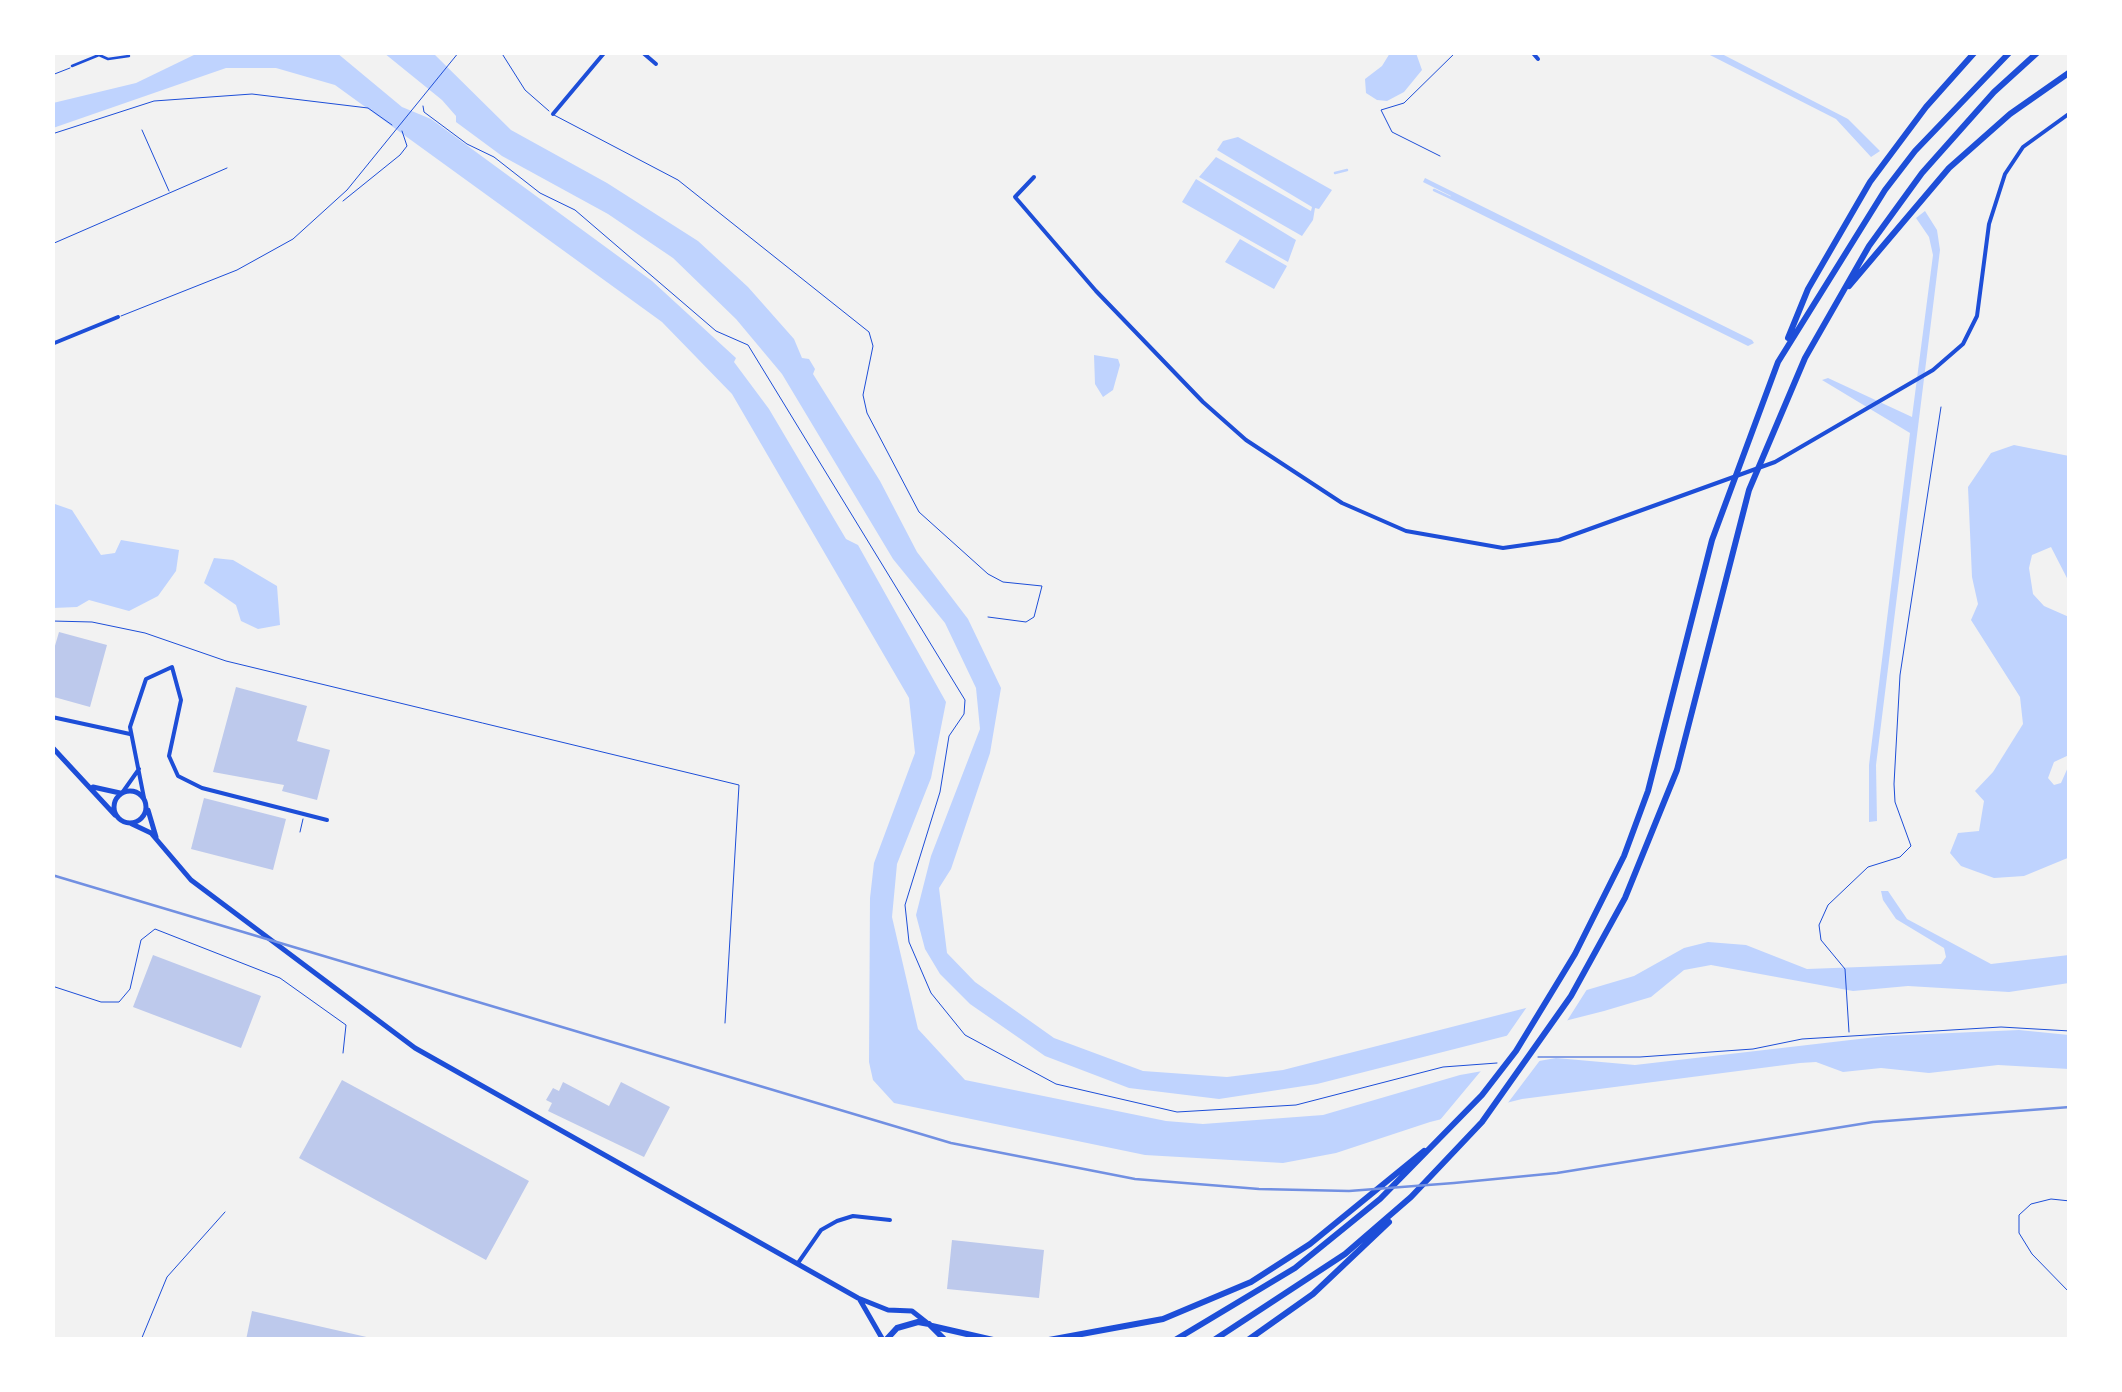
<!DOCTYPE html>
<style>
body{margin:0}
#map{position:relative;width:2122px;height:1392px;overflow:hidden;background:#f2f2f2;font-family:Mulish,sans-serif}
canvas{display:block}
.frame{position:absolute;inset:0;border:55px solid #fff;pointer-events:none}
</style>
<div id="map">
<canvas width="2122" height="1392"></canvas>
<div class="frame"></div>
</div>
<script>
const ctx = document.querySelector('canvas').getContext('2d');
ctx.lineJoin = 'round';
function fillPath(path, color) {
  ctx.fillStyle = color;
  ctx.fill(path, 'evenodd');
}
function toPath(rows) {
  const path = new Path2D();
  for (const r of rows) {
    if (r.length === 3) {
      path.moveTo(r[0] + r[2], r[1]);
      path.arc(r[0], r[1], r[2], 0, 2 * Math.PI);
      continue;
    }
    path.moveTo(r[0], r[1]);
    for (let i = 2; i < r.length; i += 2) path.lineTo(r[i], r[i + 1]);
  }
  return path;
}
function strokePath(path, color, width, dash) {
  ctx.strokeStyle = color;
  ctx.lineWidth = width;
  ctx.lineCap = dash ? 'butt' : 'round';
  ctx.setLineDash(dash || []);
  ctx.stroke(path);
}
fillPath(toPath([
 [198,53,337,53,402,107,431,119,652,281,736,358,734,362,769,409,846,539,858,545,946,702,931,778,897,864,892,917,918,1029,965,1080,1166,1121,1203,1124,1323,1115,1460,1075,1556,1058,1635,1065,1885,1036,2019,1030,2069,1035,2069,1069,1998,1065,1929,1073,1881,1068,1843,1072,1816,1062,1800,1063,1522,1099,1430,1122,1336,1153,1283,1163,1145,1155,894,1103,873,1080,869,1062,870,898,874,863,915,753,909,698,732,394,662,322,335,85,276,68,226,68,53,128,53,103,136,83],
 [384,53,433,53,511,130,607,183,698,241,748,287,794,339,802,358,809,359,815,369,813,374,880,481,917,552,968,619,1001,688,990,753,951,869,939,888,947,953,975,982,1054,1038,1143,1071,1227,1077,1283,1070,1526,1008,1634,976,1684,948,1708,942,1746,945,1807,969,1941,964,1946,957,1944,948,1896,919,1883,900,1881,891,1888,891,1907,919,1991,964,2069,955,2069,983,2009,992,1908,986,1853,991,1711,965,1684,970,1651,997,1604,1011,1317,1084,1219,1099,1129,1088,1045,1056,970,1004,940,974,925,949,916,915,931,856,980,729,976,688,945,623,893,559,782,374,736,319,673,258,608,214,502,156,456,122,456,116,442,100],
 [1390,53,1416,53,1422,70,1404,92,1387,101,1377,100,1366,93,1365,79,1382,66],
 [1706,53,1720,53,1848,119,1880,151,1871,157,1836,119],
 [1238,137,1332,190,1319,209,1315,208,1313,220,1302,236,1199,177,1216,157,1311,211,1312,207,1217,150,1223,141],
 [1425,178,1752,340,1754,343,1748,346,1450,199,1451,196,1423,182],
 [1196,179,1296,240,1288,262,1182,202],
 [1925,211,1937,230,1940,250,1876,765,1877,821,1869,822,1869,765,1910,433,1822,380,1828,378,1912,417,1933,255,1929,237,1916,218],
 [1240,239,1287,266,1274,289,1225,262],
 [1094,355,1118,359,1120,365,1113,390,1103,397,1095,384],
 [2014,445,2069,456,2069,582,2051,547,2032,555,2029,568,2033,594,2044,606,2069,617,2069,755,2054,762,2048,778,2054,785,2061,783,2069,765,2070,857,2024,876,1994,878,1961,866,1950,853,1958,833,1979,831,1984,801,1975,791,1993,772,2023,724,2020,697,1971,620,1978,604,1972,577,1968,487,1991,453],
 [52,503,72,510,101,555,115,553,121,540,179,550,176,571,158,596,129,611,89,600,77,607,53,608],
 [214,558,233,560,277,586,280,625,258,629,241,621,236,605,204,583]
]), '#bfd3fe');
fillPath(toPath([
 [1591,983,1565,1024,1504,1040,1531,1001],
 [1544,1055,1501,1112,1435,1126,1485,1066]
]), '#f2f2f2');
strokePath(toPath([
 [1335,173,1347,170],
 [1434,190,1451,198]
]), '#bfd3fe', 2.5);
fillPath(toPath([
 [59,632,107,645,90,707,54,697,52,656],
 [236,687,307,706,297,741,330,750,317,800,282,791,284,785,213,772],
 [204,798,286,819,273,870,191,849],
 [153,955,261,996,241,1048,133,1007],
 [342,1080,529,1181,486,1260,299,1158],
 [563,1082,609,1106,621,1082,670,1107,644,1157,548,1111,552,1103,546,1100,553,1088,559,1091],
 [952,1240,1044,1250,1039,1298,947,1289],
 [252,1311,371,1338,371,1340,246,1340]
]), '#bdc9ec');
strokePath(toPath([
 [423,106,424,112,467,144,494,157,540,193,575,210,716,331,748,345,965,700,964,714,949,736,940,792,905,905,909,942,931,993,965,1035,1056,1084,1177,1112,1296,1105,1443,1067,1497,1063],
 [52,134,154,101,252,94,368,108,392,125],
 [343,201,400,155,407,146,402,131],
 [1849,1032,1845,969,1821,940,1819,925,1828,905,1868,867,1900,857,1911,846,1895,802,1894,784,1900,675,1941,407],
 [1538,1057,1640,1057,1753,1049,1802,1039,2001,1027,2070,1031],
 [2070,1201,2051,1199,2031,1204,2019,1215,2019,1233,2032,1254,2070,1293]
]), '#1d4ed8', 1);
strokePath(toPath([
 [501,52,525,90,549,111],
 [52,75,70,68],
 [554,115,678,180,869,332,873,346,863,395,867,413,919,512,988,574,1003,582,1042,586,1034,617,1026,622,988,617],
 [142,130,169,191],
 [1440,156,1392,132,1381,110,1404,103,1456,52],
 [52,244,227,168],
 [121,316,237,270,293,239,347,190,459,52],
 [52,621,92,622,145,633,226,661,739,785,725,1023],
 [300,832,303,819],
 [52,986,101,1002,119,1002,130,989,141,940,155,929,280,978,346,1025,343,1053],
 [141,1340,167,1277,225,1212]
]), '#1d4ed8', 1);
strokePath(toPath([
 [72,66,99,55,108,59,129,56]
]), '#1d4ed8', 2.5);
strokePath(toPath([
 [642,52,656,64],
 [1532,52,1538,59],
 [553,114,605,52],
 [1034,177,1015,197,1096,291,1203,402,1246,440,1342,503,1406,531,1503,548,1559,540,1775,462,1933,370,1963,344,1977,316,1989,224,2005,174,2023,147,2070,113],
 [52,344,118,317],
 [52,717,130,734],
 [122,793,139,769],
 [144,798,130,727,146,679,172,667,181,700,169,756,178,776,202,788,327,820],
 [798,1263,821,1230,837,1221,853,1216,890,1220]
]), '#1d4ed8', 4);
strokePath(toPath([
 [52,747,115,815],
 [93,787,120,793],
 [130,807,16],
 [148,810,156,837],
 [132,824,151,833,191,880,415,1048,858,1298,888,1310,912,1311,926,1322],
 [860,1300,883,1340]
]), '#1d4ed8', 5);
strokePath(toPath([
 [886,1340,897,1328,918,1322,929,1324,945,1340]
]), '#1d4ed8', 6);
strokePath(toPath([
 [1849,286,1949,168,2010,114,2070,72],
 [1788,338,1808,289,1870,182,1926,107,1975,52],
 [932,1326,993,1340],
 [1049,1340,1163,1319,1251,1282,1310,1244,1424,1151],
 [1175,1340,1295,1268,1380,1199,1482,1095,1516,1051,1575,954,1624,856,1648,791,1712,540,1778,362,1885,190,1915,151,2010,52],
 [1214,1340,1345,1254,1411,1197,1482,1122,1571,996,1625,898,1677,770,1749,490,1805,358,1869,246,1922,173,1994,92,2038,52],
 [1248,1340,1313,1294,1389,1222]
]), '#1d4ed8', 6);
strokePath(toPath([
 [52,875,951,1143,1135,1179,1259,1189,1349,1191,1454,1183,1557,1173,1873,1122,2070,1107]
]), '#7290e2', 2.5);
</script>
